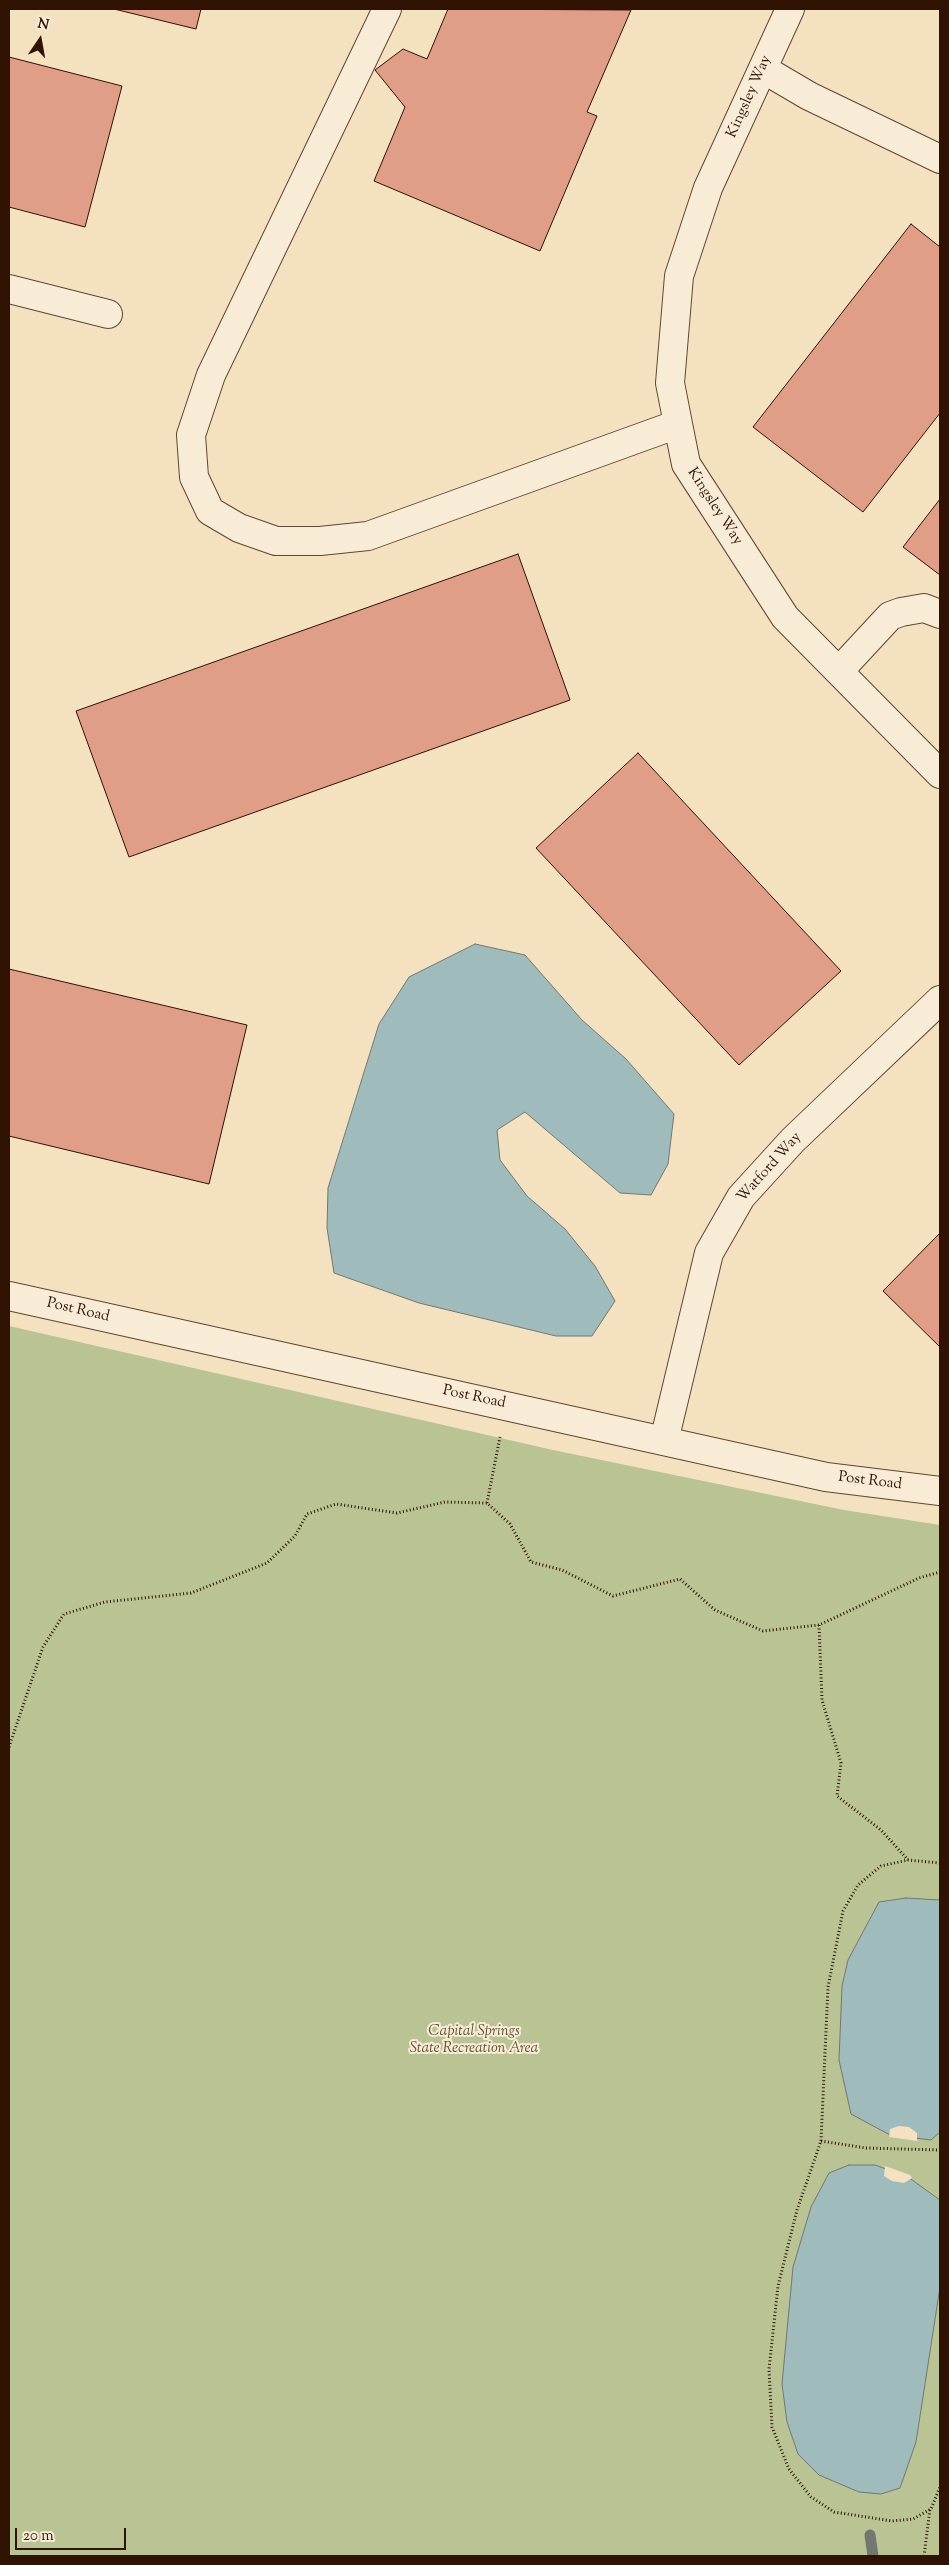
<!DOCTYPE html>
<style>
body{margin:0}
#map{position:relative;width:949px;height:2565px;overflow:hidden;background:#f4e1c0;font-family:"Sorts Mill Goudy",serif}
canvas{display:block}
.frame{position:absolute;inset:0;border:10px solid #2f1202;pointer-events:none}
.north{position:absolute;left:15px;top:15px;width:50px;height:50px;-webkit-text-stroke:4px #f8ecd6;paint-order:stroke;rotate:12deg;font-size:14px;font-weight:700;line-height:20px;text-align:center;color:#2f1202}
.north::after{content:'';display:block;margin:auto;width:18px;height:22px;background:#2f1202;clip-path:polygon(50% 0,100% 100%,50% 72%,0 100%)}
.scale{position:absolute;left:15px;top:2528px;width:111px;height:22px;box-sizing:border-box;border:2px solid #2f1202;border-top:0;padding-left:6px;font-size:15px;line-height:18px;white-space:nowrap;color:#2f1202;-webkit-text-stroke:4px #f8ecd6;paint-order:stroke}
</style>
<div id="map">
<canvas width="949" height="2565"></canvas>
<div class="frame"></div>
<div class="north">N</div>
<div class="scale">20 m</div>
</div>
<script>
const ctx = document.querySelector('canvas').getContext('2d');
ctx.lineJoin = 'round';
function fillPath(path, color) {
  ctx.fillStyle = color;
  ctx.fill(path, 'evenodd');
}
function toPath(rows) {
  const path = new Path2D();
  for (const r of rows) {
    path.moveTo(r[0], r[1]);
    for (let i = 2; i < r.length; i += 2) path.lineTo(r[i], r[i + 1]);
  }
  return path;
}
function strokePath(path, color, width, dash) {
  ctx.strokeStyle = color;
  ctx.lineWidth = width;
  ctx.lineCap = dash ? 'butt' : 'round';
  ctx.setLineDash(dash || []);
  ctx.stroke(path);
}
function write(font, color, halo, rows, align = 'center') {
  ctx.font = font + ' "Sorts Mill Goudy",serif';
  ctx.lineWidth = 4;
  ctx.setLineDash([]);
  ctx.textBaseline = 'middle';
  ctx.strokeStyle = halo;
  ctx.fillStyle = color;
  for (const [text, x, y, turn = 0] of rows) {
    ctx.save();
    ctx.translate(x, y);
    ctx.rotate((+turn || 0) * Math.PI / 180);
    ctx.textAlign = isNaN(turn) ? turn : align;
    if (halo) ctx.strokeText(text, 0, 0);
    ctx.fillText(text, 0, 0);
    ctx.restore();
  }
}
fillPath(toPath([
 [9,1326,553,1450,844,1510,940,1525,940,2556,9,2556]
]), '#bac393');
const water = toPath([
 [475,944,525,955,582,1020,626,1059,674,1114,668,1164,651,1195,620,1193,525,1112,497,1130,500,1160,527,1196,565,1229,595,1266,615,1301,592,1336,556,1336,419,1303,334,1273,327,1228,328,1188,379,1024,409,977,475,944],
 [906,1898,940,1900,940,2132,931,2140,890,2135,851,2114,839,2060,842,1986,848,1960,879,1902,906,1898],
 [849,2165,875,2165,908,2177,940,2200,940,2287,916,2442,900,2488,881,2494,859,2492,819,2475,798,2454,787,2422,782,2384,793,2267,811,2207,829,2173,849,2165]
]);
fillPath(water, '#a0bbbc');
strokePath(water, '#737772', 1);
fillPath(toPath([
 [899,2126,909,2127,917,2133,917,2141,889,2137,890,2129],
 [885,2166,910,2175,912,2178,904,2183,892,2181,884,2176]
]), '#f4e1c0');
strokePath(toPath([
 [870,2535,873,2556]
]), '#737772', 11);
const building = toPath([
 [114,9,201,9,196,29,114,9],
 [448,9,631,10,587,112,597,116,540,251,374,181,405,107,375,70,403,49,427,59,448,9],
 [9,57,122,86,85,227,9,207,9,57],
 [911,224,940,247,940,413,863,512,753,427,911,224],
 [940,499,940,575,903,547,940,499],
 [518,554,570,700,129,857,76,711,518,554],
 [638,753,841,971,739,1065,536,848,638,753],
 [9,969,247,1025,209,1184,9,1136,9,969],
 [940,1233,940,1347,883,1291,940,1233]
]);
fillPath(building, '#e09d88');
strokePath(building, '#2f1202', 1);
const minor = toPath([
 [387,9,211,375,191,435,194,477,210,511,239,528,276,541,320,541,368,536,678,424],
 [790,9,708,188,679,276,670,383,678,424,686,464,785,617,940,774],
 [763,69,809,96,940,159],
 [9,289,108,314],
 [839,671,890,616,901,612,924,608,940,614],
 [9,1296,826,1477,940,1491],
 [664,1441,709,1253,741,1197,793,1140,940,1000]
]);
strokePath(minor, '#604632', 30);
strokePath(toPath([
 [487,1503,500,1437],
 [819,1625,822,1700,841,1763,837,1796,881,1830,908,1860],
 [9,1747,43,1647,64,1614,105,1602,191,1593,267,1563,295,1536,307,1514,336,1504,397,1513,445,1502,487,1503,510,1524,531,1562,562,1570,613,1596,680,1579,715,1610,763,1631,819,1625,919,1578,940,1572],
 [940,1863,908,1860,881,1866,858,1885,843,1911,828,1987,821,2141,797,2210,778,2286,769,2369,772,2427,789,2469,811,2497,834,2512,892,2521,913,2519,931,2509,940,2487],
 [821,2141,866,2148,940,2150],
 [924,2556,930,2509]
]), '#2f1202', 3, [1, 2.5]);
strokePath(minor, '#f8ecd6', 28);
write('15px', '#2f1202', '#f8ecd6', [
 ["Kingsley Way",750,97,-66],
 ["Kingsley Way",714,507,57],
 ["Watford Way",770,1168,-48],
 ["Post Road",78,1311,13],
 ["Post Road",474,1398,12],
 ["Post Road",870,1482,7]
]);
write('italic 15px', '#605035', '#f8ecd6', [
 ["Capital Springs",474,2032],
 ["State Recreation Area",474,2049]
]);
</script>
